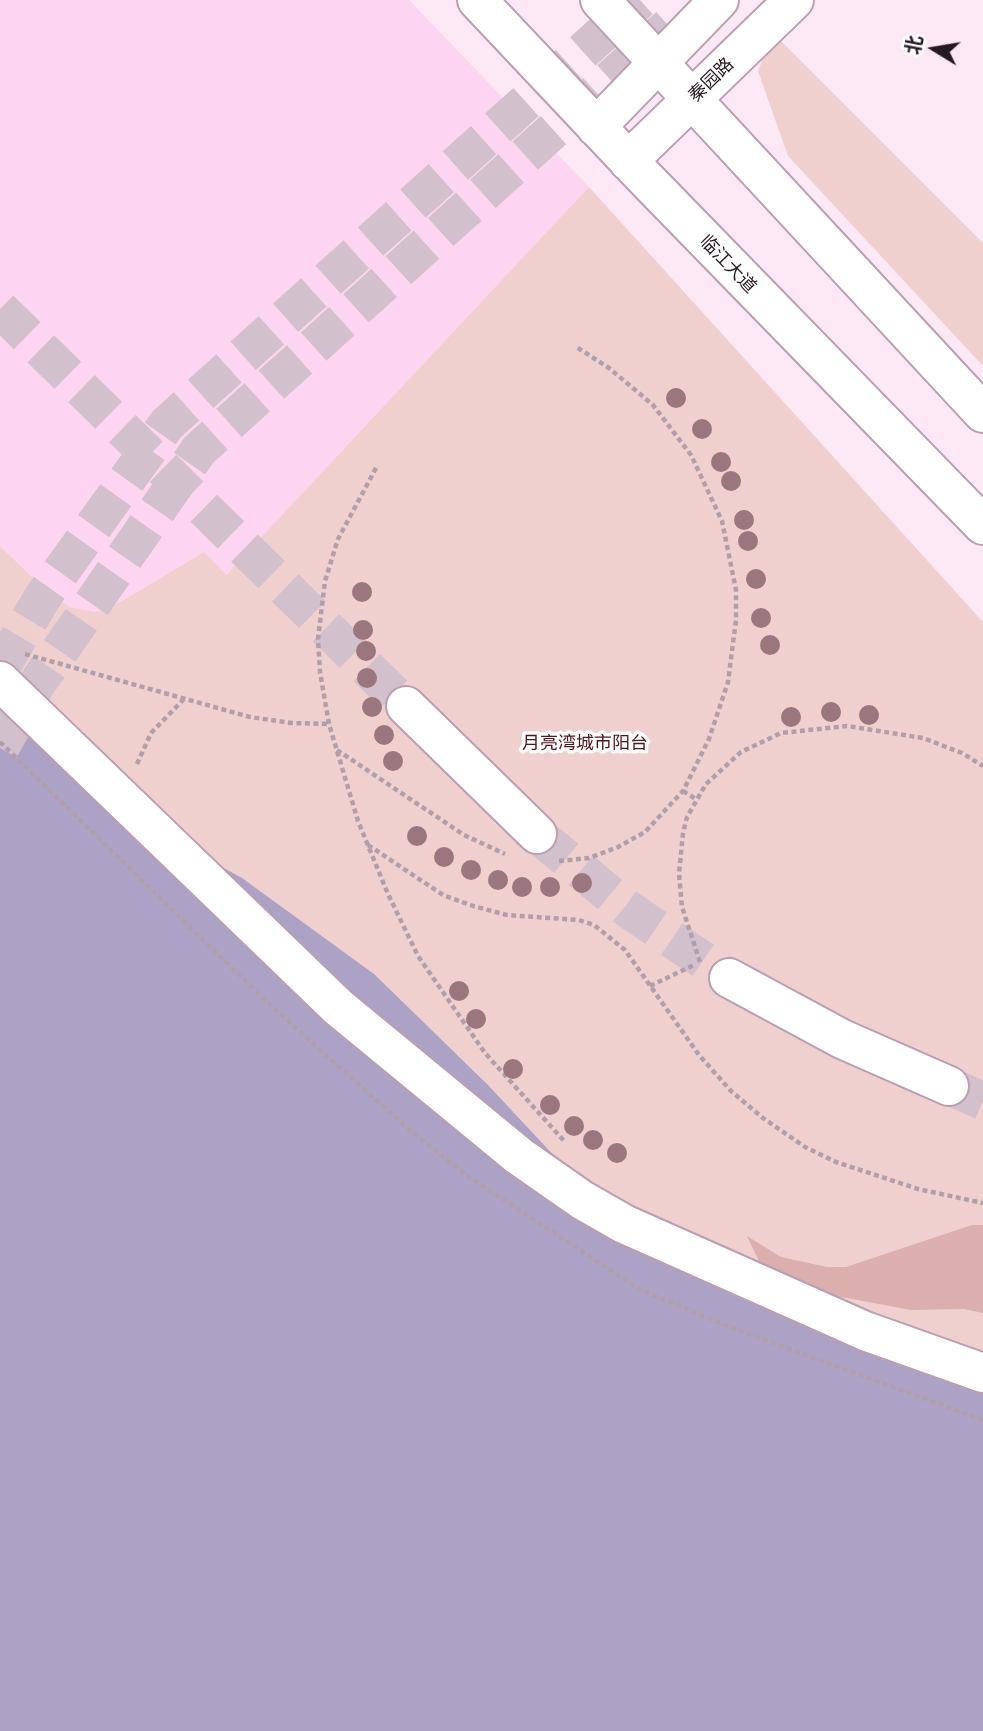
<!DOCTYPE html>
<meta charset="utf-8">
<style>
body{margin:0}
#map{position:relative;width:983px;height:1731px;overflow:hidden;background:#fde9f6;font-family:"Golos Text","Noto Sans SC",sans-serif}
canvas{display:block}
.north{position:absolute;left:899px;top:14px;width:70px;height:70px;-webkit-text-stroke:5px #fdfdfd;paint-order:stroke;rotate:281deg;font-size:19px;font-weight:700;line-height:28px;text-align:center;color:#261a22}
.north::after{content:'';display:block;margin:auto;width:24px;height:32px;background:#261a22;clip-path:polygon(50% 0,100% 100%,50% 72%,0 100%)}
</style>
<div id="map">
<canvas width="983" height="1731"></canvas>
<div class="north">北</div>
</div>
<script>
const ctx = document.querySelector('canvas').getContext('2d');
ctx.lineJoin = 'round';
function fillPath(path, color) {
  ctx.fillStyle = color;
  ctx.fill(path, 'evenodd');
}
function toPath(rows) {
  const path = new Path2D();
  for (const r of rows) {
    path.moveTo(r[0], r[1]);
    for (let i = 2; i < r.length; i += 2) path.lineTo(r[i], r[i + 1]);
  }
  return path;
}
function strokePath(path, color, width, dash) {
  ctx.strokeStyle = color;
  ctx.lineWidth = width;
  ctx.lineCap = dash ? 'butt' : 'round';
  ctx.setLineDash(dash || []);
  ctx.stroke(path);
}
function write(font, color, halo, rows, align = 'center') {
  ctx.font = font + ' "Golos Text","Noto Sans SC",sans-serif';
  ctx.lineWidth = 7;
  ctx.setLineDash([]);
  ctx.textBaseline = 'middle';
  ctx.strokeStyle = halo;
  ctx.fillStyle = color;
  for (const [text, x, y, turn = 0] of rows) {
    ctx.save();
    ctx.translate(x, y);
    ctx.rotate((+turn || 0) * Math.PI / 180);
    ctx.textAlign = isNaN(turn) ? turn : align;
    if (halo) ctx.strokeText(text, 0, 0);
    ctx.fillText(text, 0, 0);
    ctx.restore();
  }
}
fillPath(toPath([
 [0,0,409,0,589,187,513,273,226,575,124,600,96,612,70,607,49,593,0,546]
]), '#fed5f0');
fillPath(toPath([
 [773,33,983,243,983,366,788,156,758,71],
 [589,187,983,622,983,1395,665,1265,0,696,0,546,49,593,70,607,96,612,124,600,204,552,226,575]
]), '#f0d0cf');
fillPath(toPath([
 [972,1225,983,1225,983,1313,964,1309,911,1310,799,1289,759,1261,747,1236,781,1257,827,1267,846,1267]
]), '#daafae');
fillPath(toPath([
 [0,659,180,844,242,878,374,974,488,1085,571,1174,625,1217,983,1376,983,1731,0,1731]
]), '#aca2c5');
strokePath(toPath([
 [0,309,406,706],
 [537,834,625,907,729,978],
 [949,1086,983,1101]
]), '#d2c0cc', 38, [38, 19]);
strokePath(toPath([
 [0,669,44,595,167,424,640,0],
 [0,748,36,685,199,450,669,26]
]), '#d2c0cc', 38, [38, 19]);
const minor = toPath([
 [0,681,338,1007,519,1156,582,1200,624,1224,865,1331,983,1373],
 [406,706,537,834],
 [729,978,842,1039,949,1086]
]);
const major = toPath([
 [477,0,643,176,983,525],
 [600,0,983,413],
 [596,127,719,0],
 [628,161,794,0]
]);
strokePath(minor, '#bc9db2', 42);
strokePath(major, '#bc9db2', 42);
strokePath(toPath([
 [376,468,338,539,325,581,318,639,320,672,329,724,358,821,388,894,418,956,485,1053,565,1142],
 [25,654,250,717,291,723,329,724],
 [0,742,269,1004,412,1132,466,1175,639,1289,727,1326,983,1420],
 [337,750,464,835,505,854],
 [137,764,151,733,184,699],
 [683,791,696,799],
 [368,845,443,895,473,906,507,915,579,920,594,925,625,950,699,1055,731,1091,763,1118,805,1147,836,1162,918,1189,983,1203],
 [559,861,589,858,618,847,645,832,683,791,709,739,728,682,736,620,736,590,722,521,691,455,653,405,609,368,575,346],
 [700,962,682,907,679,874,683,833,687,817,706,784,741,752,781,733,847,726,923,738,962,753,983,766],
 [650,986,696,964]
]), '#b09faa', 4.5, [5, 3.5]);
strokePath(minor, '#fff', 38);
strokePath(major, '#fff', 38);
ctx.fillStyle = '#9c767e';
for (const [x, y] of [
 [676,398],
 [702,429],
 [721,462],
 [731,481],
 [744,520],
 [748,541],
 [756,579],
 [362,592],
 [761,618],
 [363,630],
 [770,645],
 [366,651],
 [367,678],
 [372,707],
 [831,712],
 [869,715],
 [791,717],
 [384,735],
 [393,761],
 [417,836],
 [444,857],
 [471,870],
 [498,880],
 [582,883],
 [522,887],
 [550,887],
 [459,991],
 [476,1019],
 [513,1069],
 [550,1105],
 [574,1126],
 [593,1140],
 [617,1153]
]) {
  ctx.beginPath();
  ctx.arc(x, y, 10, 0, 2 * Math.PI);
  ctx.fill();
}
write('18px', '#261a22', '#fdfdfd', [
 ["秦园路",711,80,-44],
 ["临江大道",728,264,46]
]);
write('18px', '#4d171b', '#fdfdfd', [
 ["月亮湾城市阳台",585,743]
]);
</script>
